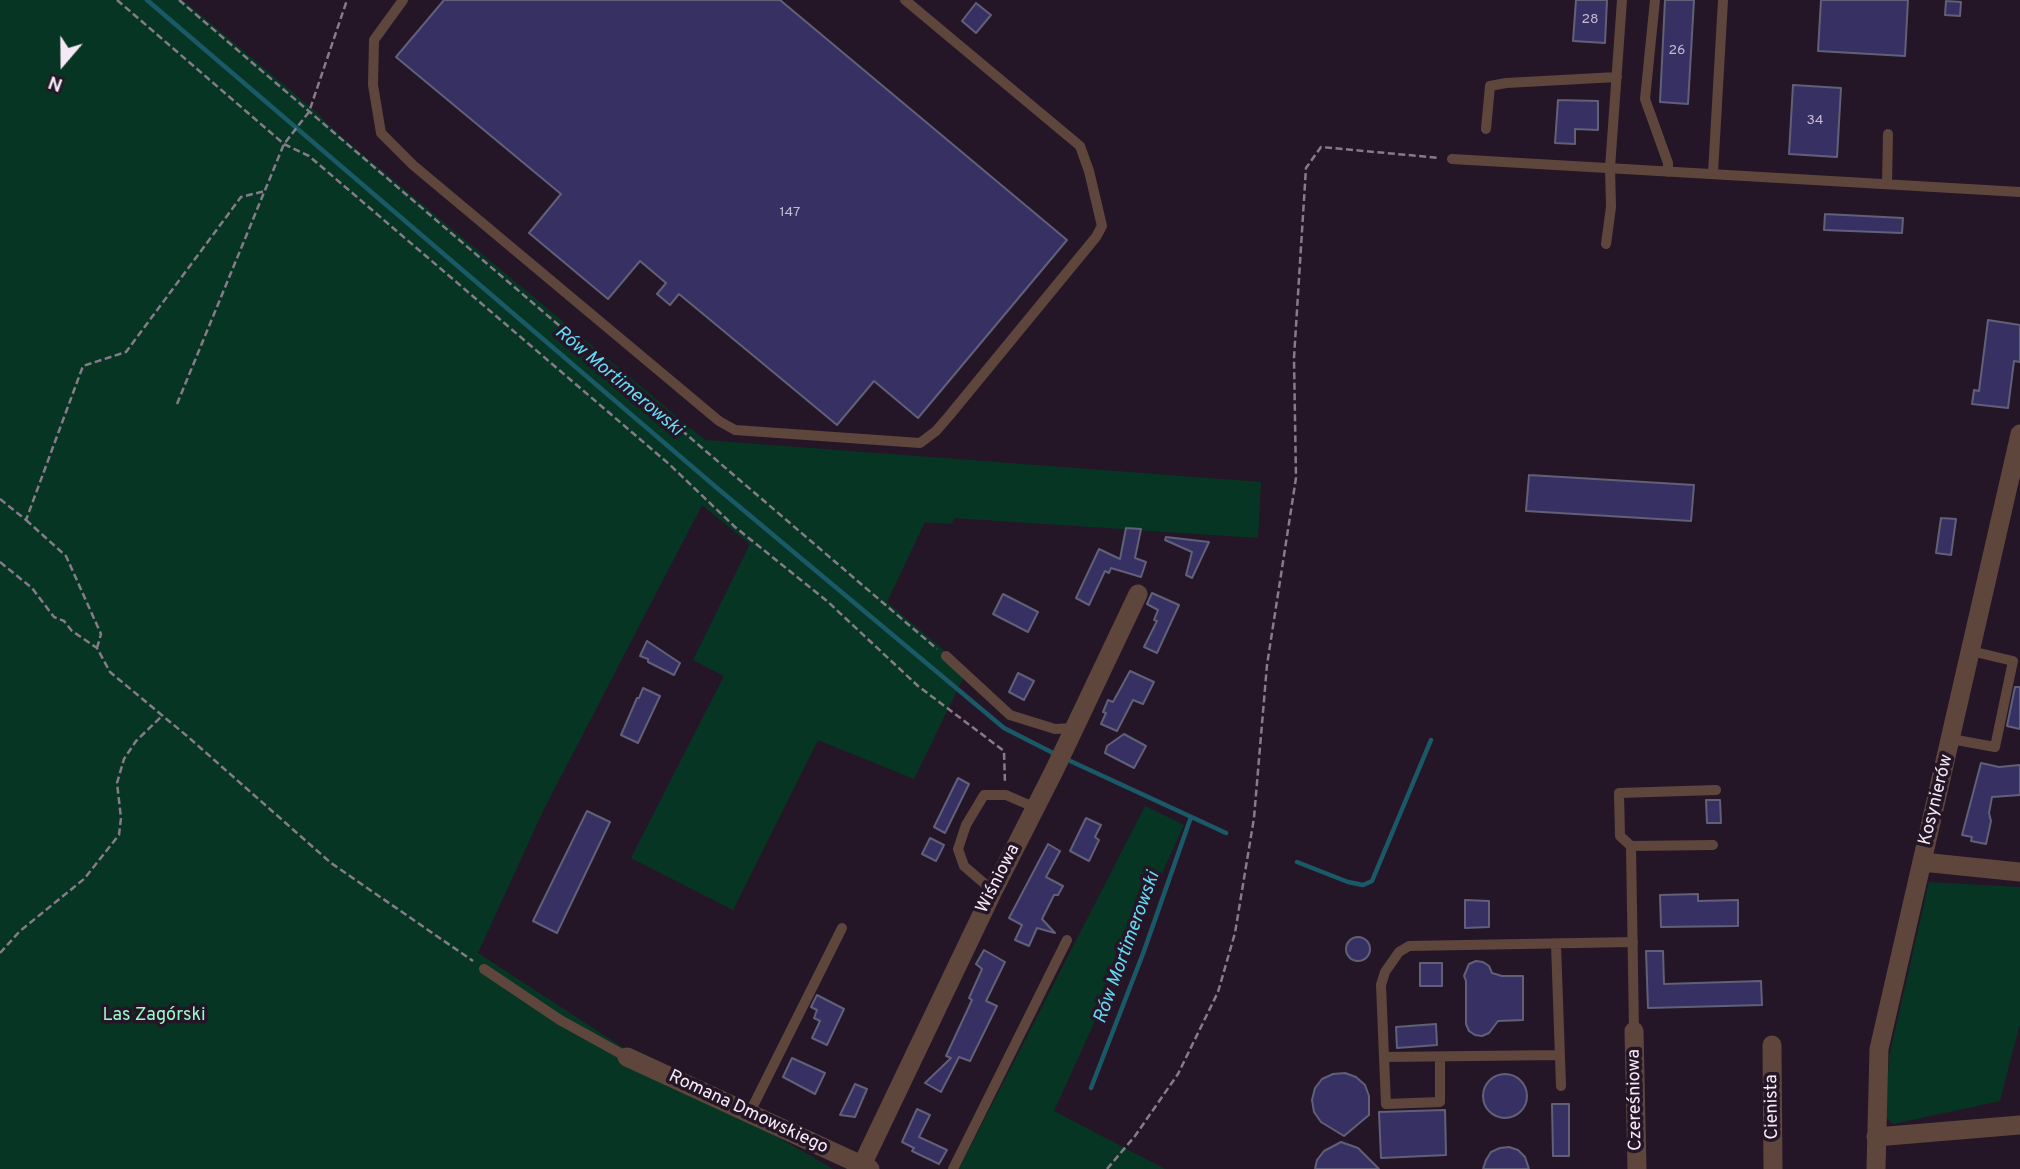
<!DOCTYPE html>
<meta charset="utf-8">
<style>
body{margin:0}
#map{position:relative;width:2020px;height:1169px;overflow:hidden;background:#251627;font-family:Overpass,sans-serif}
canvas{display:block}
.north{position:absolute;left:28px;top:28px;width:70px;height:70px;-webkit-text-stroke:5px #251627;paint-order:stroke;rotate:200deg;font-size:19px;font-weight:700;line-height:28px;text-align:center;color:#f4e9f5}
.north::after{content:'';display:block;margin:auto;width:24px;height:32px;background:#f4e9f5;clip-path:polygon(50% 0,100% 100%,50% 72%,0 100%)}
</style>
<div id="map">
<canvas width="2020" height="1169"></canvas>
<div class="north">N</div>
</div>
<script>
const ctx = document.querySelector('canvas').getContext('2d');
ctx.lineJoin = 'round';
function fillPath(path, color) {
  ctx.fillStyle = color;
  ctx.fill(path, 'evenodd');
}
function toPath(rows) {
  const path = new Path2D();
  for (const r of rows) {
    if (r.length === 3) {
      path.moveTo(r[0] + r[2], r[1]);
      path.arc(r[0], r[1], r[2], 0, 2 * Math.PI);
      continue;
    }
    path.moveTo(r[0], r[1]);
    for (let i = 2; i < r.length; i += 2) path.lineTo(r[i], r[i + 1]);
  }
  return path;
}
function strokePath(path, color, width, dash) {
  ctx.strokeStyle = color;
  ctx.lineWidth = width;
  ctx.lineCap = dash ? 'butt' : 'round';
  ctx.setLineDash(dash || []);
  ctx.stroke(path);
}
function write(font, color, halo, rows, align = 'center') {
  ctx.font = font + ' Overpass,sans-serif';
  ctx.lineWidth = 7;
  ctx.setLineDash([]);
  ctx.textBaseline = 'middle';
  ctx.strokeStyle = halo;
  ctx.fillStyle = color;
  for (const [text, x, y, turn = 0] of rows) {
    ctx.save();
    ctx.translate(x, y);
    ctx.rotate((+turn || 0) * Math.PI / 180);
    ctx.textAlign = isNaN(turn) ? turn : align;
    if (halo) ctx.strokeText(text, 0, 0);
    ctx.fillText(text, 0, 0);
    ctx.restore();
  }
}
fillPath(toPath([
 [0,0,183,0,315,111,337,133,705,440,1261,482,1258,538,954,518,952,524,925,522,887,602,967,670,914,779,818,740,733,910,631,858,724,676,693,660,750,544,702,505,543,811,478,953,619,1045,833,1169,0,1169],
 [1145,806,1184,825,1054,1111,1165,1169,959,1169],
 [1929,882,2020,887,2020,1023,2000,1101,1893,1124,1886,1118,1889,1057]
]), '#063623');
strokePath(toPath([
 [147,0,717,488,1004,728,1055,754],
 [1066,759,1226,833],
 [1297,862,1348,882,1363,885,1372,881,1431,740],
 [1091,1088,1144,951,1191,817]
]), '#1a5967', 4.5);
const building = toPath([
 [444,0,780,0,1067,240,918,418,874,381,837,425,679,294,670,305,657,294,666,283,640,261,608,299,529,233,561,194,396,57,444,0],
 [1576,0,1607,0,1605,43,1573,41,1576,0],
 [1665,0,1694,0,1688,104,1660,102,1665,0],
 [1821,0,1908,0,1905,56,1818,51,1821,0],
 [1946,1,1961,2,1960,16,1945,15,1946,1],
 [976,3,991,15,976,33,962,21,976,3],
 [1793,85,1841,88,1837,157,1789,154,1793,85],
 [1558,100,1598,101,1598,130,1575,129,1575,144,1555,143,1558,100],
 [1825,214,1903,218,1902,233,1824,230,1825,214],
 [1988,320,2020,325,2020,362,2014,361,2008,408,1972,404,1974,390,1979,391,1988,320],
 [1529,475,1694,485,1691,521,1526,511,1529,475],
 [1941,518,1956,519,1951,555,1936,553,1941,518],
 [1126,528,1141,529,1135,558,1146,562,1141,577,1111,568,1109,573,1105,571,1089,605,1076,598,1099,549,1120,559,1126,528],
 [1166,537,1209,542,1192,578,1186,575,1192,552,1165,540,1166,537],
 [1152,593,1179,605,1157,653,1144,647,1157,621,1154,620,1158,610,1147,604,1152,593],
 [1003,594,1038,612,1028,632,993,614,1003,594],
 [647,641,680,663,674,675,648,662,648,659,640,656,647,641],
 [1130,671,1154,682,1143,704,1133,700,1117,731,1101,724,1106,713,1103,712,1108,700,1113,702,1130,671],
 [1018,673,1034,681,1024,700,1009,692,1018,673],
 [2015,687,2020,687,2020,729,2007,726,2015,687],
 [643,688,660,696,638,743,621,735,637,698,639,698,643,688],
 [1124,734,1146,746,1134,768,1105,753,1107,746,1124,734],
 [1981,763,1999,767,2020,765,2020,795,1992,797,1989,813,1991,821,1986,844,1971,841,1972,837,1962,835,1981,763],
 [958,778,969,784,945,833,934,827,958,778],
 [1706,800,1720,800,1721,823,1707,823,1706,800],
 [587,811,610,822,557,933,533,921,587,811],
 [1086,818,1101,825,1095,837,1099,840,1089,861,1070,851,1086,818],
 [930,838,944,845,936,861,922,854,930,838],
 [1048,844,1060,851,1046,877,1063,886,1058,895,1054,895,1042,919,1055,933,1037,928,1029,946,1015,940,1022,925,1009,918,1048,844],
 [1698,894,1698,901,1738,900,1738,926,1661,927,1660,895,1698,894],
 [1465,900,1489,901,1489,927,1465,928,1465,900],
 [1358,949,12],
 [984,950,1005,962,986,1001,997,1006,970,1061,959,1057,941,1092,925,1083,951,1058,946,1056,972,1000,969,998,982,969,976,964,984,950],
 [1646,951,1663,951,1664,984,1761,981,1762,1005,1648,1008,1646,951],
 [1476,961,1483,962,1489,966,1492,973,1502,976,1523,976,1523,1020,1498,1021,1489,1033,1482,1036,1475,1035,1469,1031,1466,1024,1466,981,1464,976,1469,964,1476,961],
 [1420,963,1442,963,1442,986,1420,986,1420,963],
 [817,995,844,1009,827,1045,812,1038,820,1021,814,1018,817,1010,811,1007,817,995],
 [1436,1024,1437,1045,1397,1048,1396,1027,1436,1024],
 [792,1058,825,1073,815,1094,783,1077,792,1058],
 [1345,1073,1356,1077,1365,1085,1369,1096,1369,1115,1344,1136,1321,1122,1314,1112,1312,1100,1315,1088,1322,1079,1333,1074,1345,1073],
 [1505,1096,22],
 [855,1084,867,1089,855,1117,840,1115,855,1084],
 [1552,1104,1569,1104,1569,1156,1553,1156,1552,1104],
 [917,1109,930,1115,919,1137,947,1150,939,1164,912,1151,914,1148,902,1142,917,1109],
 [1445,1110,1446,1155,1381,1158,1379,1112,1445,1110],
 [1341,1142,1358,1148,1379,1169,1315,1169,1317,1160,1324,1151,1341,1142],
 [1509,1147,1518,1150,1525,1157,1529,1169,1483,1169,1486,1160,1491,1152,1500,1148,1509,1147]
]);
fillPath(building, '#363162');
strokePath(building, '#606079', 2);
strokePath(toPath([
 [117,0,284,144,309,156,669,464,735,527,827,601,918,686,1004,751,1005,784],
 [179,0,937,649],
 [177,404,284,144,309,112,347,0],
 [0,499,26,520,83,366,126,352,241,197,265,191],
 [26,520,66,556,101,634,97,648],
 [0,562,32,588,54,617,64,621,72,631,97,648,110,672,187,736,331,863,473,961],
 [0,953,20,931,84,879,119,835,121,818,117,783,124,759,136,741,163,715],
 [1107,1169,1135,1136,1178,1074,1218,992,1235,933,1254,818,1267,665,1296,478,1294,358,1306,168,1321,147,1440,158]
]), '#877a89', 2.5, [7, 3.5]);
strokePath(toPath([
 [403,0,374,40,373,85,381,133,413,165,719,421,735,430,920,443,936,431,949,416,1096,237,1102,226,1089,171,1080,146,905,0],
 [1655,0,1645,99,1668,163,1668,172],
 [1486,129,1490,86,1506,83,1617,77],
 [1452,159,2020,192],
 [1713,173,1723,0],
 [1887,184,1888,134],
 [1606,244,1611,207,1610,168,1622,0],
 [946,656,1010,715,1055,729,1075,728],
 [1951,739,1995,747,2013,661,1971,651],
 [1631,846,1620,836,1619,793,1716,790],
 [993,891,964,866,958,849,966,825,984,795,1006,795,1036,808],
 [1556,944,1561,1086],
 [484,969,560,1020,627,1057],
 [1634,1031,1631,846,1713,845],
 [1384,1057,1381,985,1385,972,1399,952,1409,946,1633,942],
 [1440,1057,1440,1102,1386,1104,1384,1057,1560,1055],
 [749,1114,842,928],
 [953,1169,1067,940]
]), '#5e463d', 10);
strokePath(toPath([
 [1922,862,2020,872],
 [1634,1031,1637,1169],
 [1772,1045,1773,1169],
 [627,1057,870,1169],
 [1876,1137,2020,1125],
 [862,1165,993,891,1054,771,1138,594],
 [1876,1169,1879,1049,2020,434]
]), '#5e463d', 19);
write('14px', '#c4bbd0', null, [
 ["28",1590,20],
 ["26",1677,51],
 ["34",1815,121],
 ["147",790,213]
]);
write('18px', '#f4e9f5', '#251627', [
 ["Kosynierów",1937,800,-76],
 ["Wiśniowa",999,879,-63],
 ["Czereśniowa",1636,1100,-91],
 ["Cienista",1773,1107,-91],
 ["Romana Dmowskiego",748,1113,25]
]);
write('18px', '#9af9c9', '#251627', [
 ["Las Zagórski",154,1016]
]);
write('italic 19px', '#64dbf6', '#251627', [
 ["Rów Mortimerowski",618,382,40],
 ["Rów Mortimerowski",1128,948,-70]
]);
</script>
